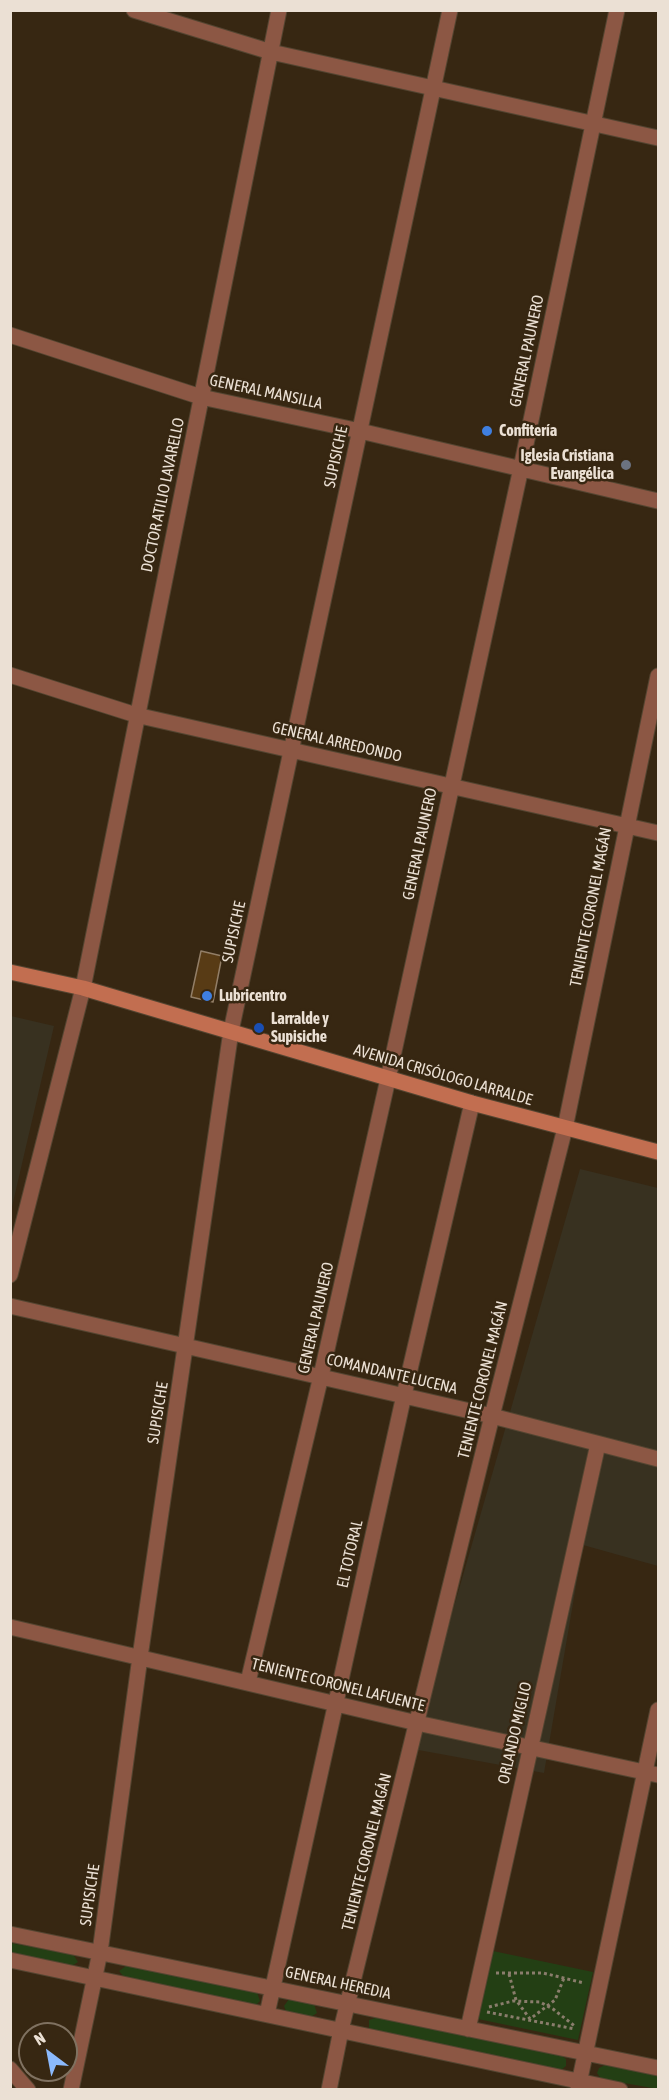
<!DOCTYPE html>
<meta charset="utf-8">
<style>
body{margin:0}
#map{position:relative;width:669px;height:2100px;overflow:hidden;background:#372712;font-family:"Asap Condensed",sans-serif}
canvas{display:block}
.frame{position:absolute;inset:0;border:12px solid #ebe0d4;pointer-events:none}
.north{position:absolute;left:18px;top:2022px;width:60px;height:60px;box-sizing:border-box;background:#372712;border:2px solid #7f7160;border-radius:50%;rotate:328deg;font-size:16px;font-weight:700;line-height:24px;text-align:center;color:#ebe0d4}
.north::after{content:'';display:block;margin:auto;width:21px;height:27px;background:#8bb9fc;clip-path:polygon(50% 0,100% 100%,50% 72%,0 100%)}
</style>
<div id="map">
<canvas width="669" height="2100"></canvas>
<div class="frame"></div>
<div class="north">N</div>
</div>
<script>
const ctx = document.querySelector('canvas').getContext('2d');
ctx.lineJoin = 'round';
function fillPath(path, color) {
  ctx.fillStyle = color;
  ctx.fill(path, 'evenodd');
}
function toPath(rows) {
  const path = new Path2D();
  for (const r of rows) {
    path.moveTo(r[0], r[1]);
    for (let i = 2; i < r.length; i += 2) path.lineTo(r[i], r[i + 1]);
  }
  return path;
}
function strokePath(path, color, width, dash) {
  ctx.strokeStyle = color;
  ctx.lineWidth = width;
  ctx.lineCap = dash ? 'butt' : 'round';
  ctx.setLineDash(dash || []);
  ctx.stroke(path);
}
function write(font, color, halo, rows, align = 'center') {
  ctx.font = font + ' "Asap Condensed",sans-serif';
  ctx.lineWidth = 5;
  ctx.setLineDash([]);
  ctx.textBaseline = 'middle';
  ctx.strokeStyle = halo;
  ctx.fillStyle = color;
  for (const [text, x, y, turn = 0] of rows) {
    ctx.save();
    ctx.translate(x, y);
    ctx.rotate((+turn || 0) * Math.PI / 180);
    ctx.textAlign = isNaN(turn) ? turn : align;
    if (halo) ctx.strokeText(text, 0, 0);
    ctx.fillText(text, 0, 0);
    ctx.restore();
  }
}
fillPath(toPath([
 [11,1016,54,1026,11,1211,10,1016],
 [580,1169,658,1188,658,1566,583,1545,544,1773,413,1749]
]), '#383120');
fillPath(toPath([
 [10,1943,73,1954,78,1962,72,1966,11,1953],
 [493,1951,593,1972,578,2040,478,2019],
 [126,1966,257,1992,260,2001,256,2005,125,1978,119,1971],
 [289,1999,314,2004,317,2013,311,2017,286,2011,284,2006],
 [378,2017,562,2056,566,2059,566,2066,560,2071,369,2029,369,2020],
 [605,2065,658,2076,658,2089,601,2079,597,2073,599,2068]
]), '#233f14');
const building = toPath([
 [201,951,222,956,213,1002,191,997,201,951]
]);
fillPath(building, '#583b15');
strokePath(building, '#927e67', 1.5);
const street = toPath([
 [134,10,271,52,658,138],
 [10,335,201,397,360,431,658,501],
 [10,675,136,715,658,833],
 [10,1275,83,988,279,10],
 [10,1306,492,1416,658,1459],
 [10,1627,417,1723,658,1775],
 [248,1682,321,1376,388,1079,521,468,617,10],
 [10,1934,658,2068],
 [10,1960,620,2090],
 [267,2014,404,1395,472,1103],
 [468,2029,598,1444],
 [10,2069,28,2090],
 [578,2088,658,1710],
 [71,2090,100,1952,140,1657,231,1031,450,10],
 [329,2090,341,2030,492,1416,565,1128,658,676]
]);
const secondary = toPath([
 [10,972,83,988,472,1103,658,1152]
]);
strokePath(street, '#544531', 17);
strokePath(secondary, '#544531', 17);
strokePath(toPath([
 [496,1973,543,1973,584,1983],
 [509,1974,516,2000,530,2019,555,2000,564,1978],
 [489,2007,513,2001,540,2002,553,2009,576,2027],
 [487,2012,575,2029]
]), '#8a7d6c', 3, [3, 3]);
strokePath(street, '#8c5744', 15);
strokePath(secondary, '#c26e50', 15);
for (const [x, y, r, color] of [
 [487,431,6,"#3f7fe0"],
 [626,465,6,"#6b7280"],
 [207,996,6,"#3f7fe0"],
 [259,1028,6,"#1a4fb4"]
]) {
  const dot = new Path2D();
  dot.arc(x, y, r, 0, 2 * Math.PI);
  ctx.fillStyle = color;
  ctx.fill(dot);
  strokePath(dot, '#372712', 2);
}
write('16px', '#ebe0d4', '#372712', [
 ["GENERAL PAUNERO",527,351,-78],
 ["GENERAL MANSILLA",266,392,12],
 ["SUPISICHE",336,457,-78],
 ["DOCTOR ATILIO LAVARELLO",163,495,-78],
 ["GENERAL ARREDONDO",337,742,13],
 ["GENERAL PAUNERO",420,844,-78],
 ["TENIENTE CORONEL MAGÁN",591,907,-79],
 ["SUPISICHE",234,932,-78],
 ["AVENIDA CRISÓLOGO LARRALDE",443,1075,16],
 ["GENERAL PAUNERO",316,1318,-77],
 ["COMANDANTE LUCENA",392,1374,13],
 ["TENIENTE CORONEL MAGÁN",483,1380,-76],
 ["SUPISICHE",158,1413,-81],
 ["EL TOTORAL",350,1554,-77],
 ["TENIENTE CORONEL LAFUENTE",338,1685,14],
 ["ORLANDO MIGLIO",515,1733,-77],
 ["TENIENTE CORONEL MAGÁN",367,1852,-76],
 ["SUPISICHE",90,1895,-82],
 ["GENERAL HEREDIA",338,1983,12]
]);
write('bold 16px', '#ebe0d4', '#372712', [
 ["Confitería",499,431],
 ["Iglesia Cristiana",614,456,"right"],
 ["Evangélica",614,474,"right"],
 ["Lubricentro",219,996],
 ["Larralde y",271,1019],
 ["Supisiche",271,1037]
], 'left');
</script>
